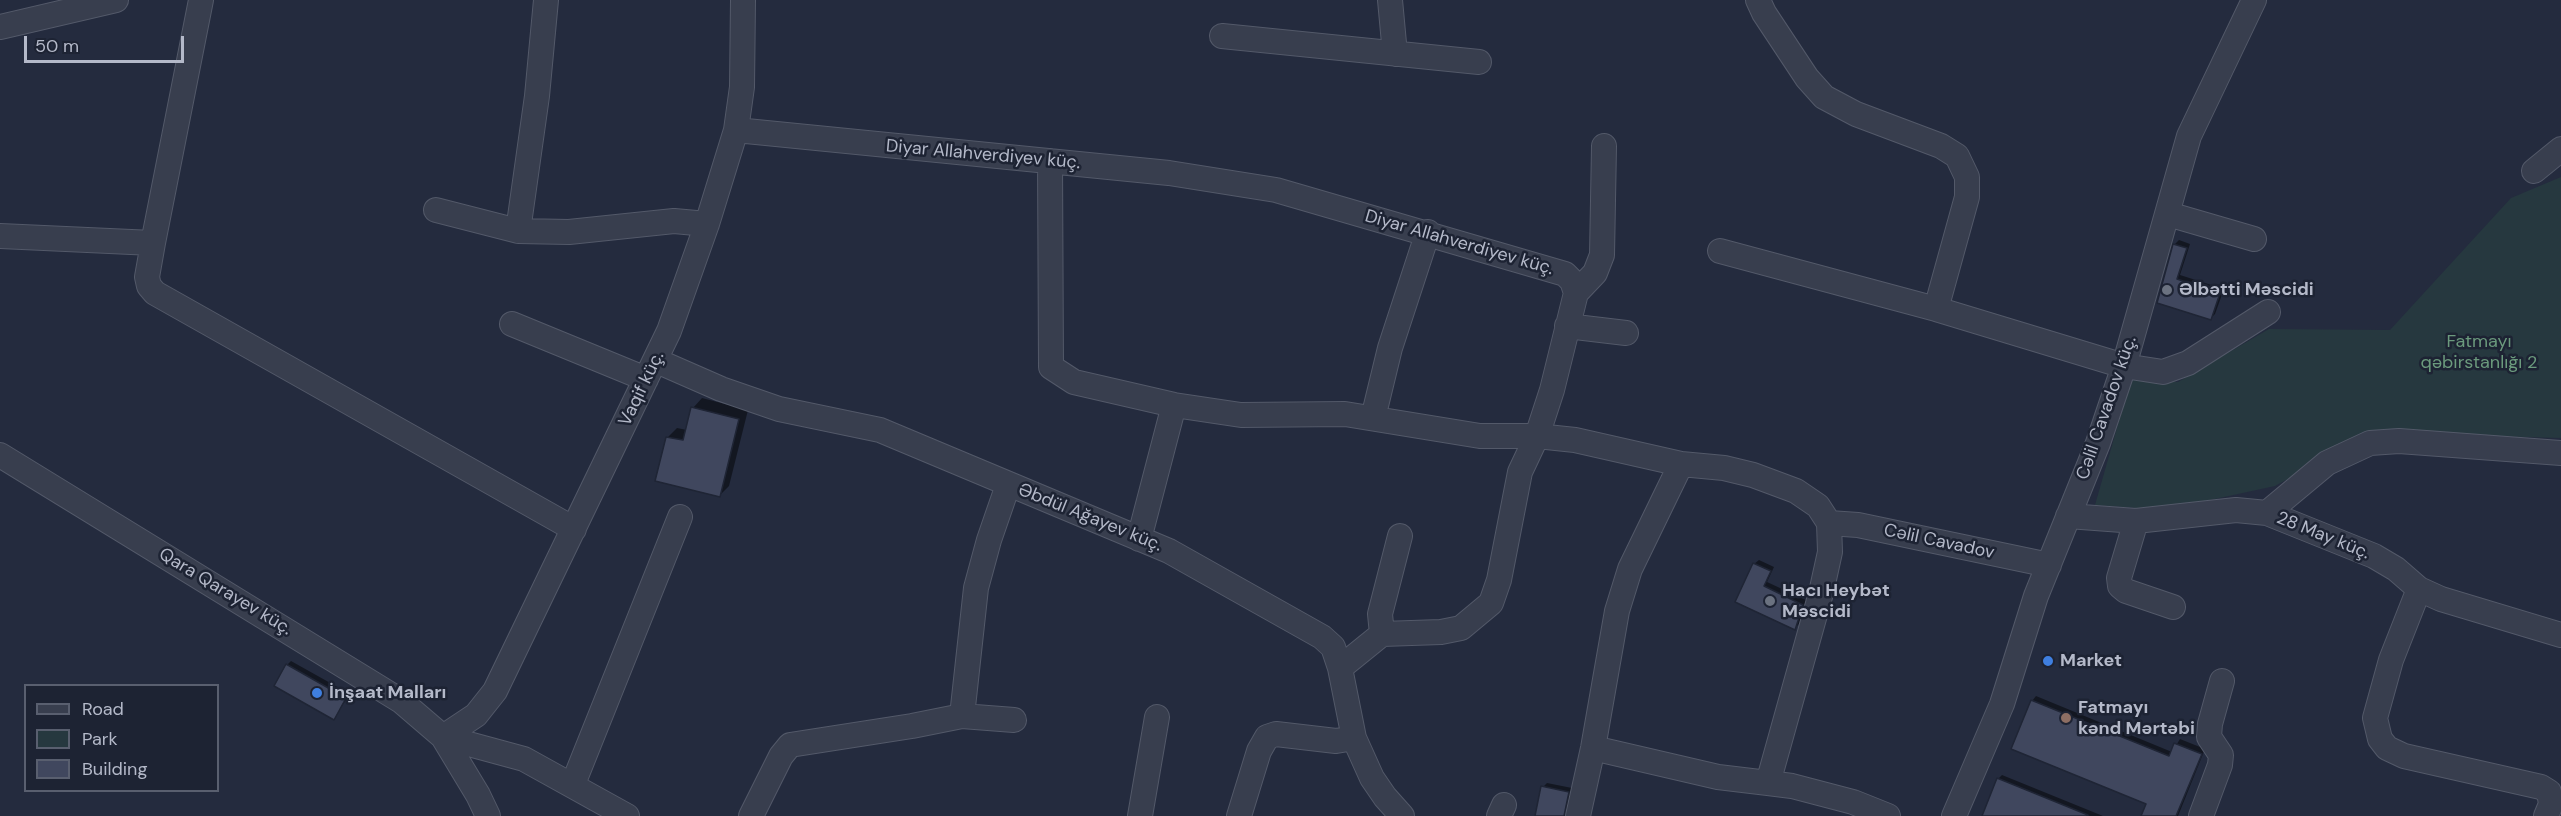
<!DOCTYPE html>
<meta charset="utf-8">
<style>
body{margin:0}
#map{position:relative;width:2561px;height:816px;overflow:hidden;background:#242b3e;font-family:"DM Sans",sans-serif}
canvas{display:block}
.legend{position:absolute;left:24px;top:684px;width:195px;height:108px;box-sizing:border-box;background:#1d2333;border:2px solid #595f6f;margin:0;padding:8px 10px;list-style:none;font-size:18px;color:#b4b9c9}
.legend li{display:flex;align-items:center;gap:12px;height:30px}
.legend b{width:30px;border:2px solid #595f6f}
.scale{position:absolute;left:24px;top:36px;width:160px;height:27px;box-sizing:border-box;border:3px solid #b4b9c9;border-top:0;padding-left:8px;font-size:18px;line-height:21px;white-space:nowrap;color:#b4b9c9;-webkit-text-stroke:4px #1d2333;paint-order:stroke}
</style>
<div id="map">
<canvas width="2561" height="816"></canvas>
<ul class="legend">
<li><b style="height:8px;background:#383e4e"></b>Road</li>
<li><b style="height:16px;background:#26383f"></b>Park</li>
<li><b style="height:16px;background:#40475e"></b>Building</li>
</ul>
<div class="scale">50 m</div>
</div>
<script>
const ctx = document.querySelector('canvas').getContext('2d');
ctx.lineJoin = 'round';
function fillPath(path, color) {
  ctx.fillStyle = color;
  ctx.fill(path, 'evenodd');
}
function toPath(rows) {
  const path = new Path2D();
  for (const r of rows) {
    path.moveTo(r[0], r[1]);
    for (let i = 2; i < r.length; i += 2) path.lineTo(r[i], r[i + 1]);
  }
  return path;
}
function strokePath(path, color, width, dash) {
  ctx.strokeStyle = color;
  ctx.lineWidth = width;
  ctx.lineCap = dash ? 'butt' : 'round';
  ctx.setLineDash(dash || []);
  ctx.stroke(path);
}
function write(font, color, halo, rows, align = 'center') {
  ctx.font = font + ' "DM Sans",sans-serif';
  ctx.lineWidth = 5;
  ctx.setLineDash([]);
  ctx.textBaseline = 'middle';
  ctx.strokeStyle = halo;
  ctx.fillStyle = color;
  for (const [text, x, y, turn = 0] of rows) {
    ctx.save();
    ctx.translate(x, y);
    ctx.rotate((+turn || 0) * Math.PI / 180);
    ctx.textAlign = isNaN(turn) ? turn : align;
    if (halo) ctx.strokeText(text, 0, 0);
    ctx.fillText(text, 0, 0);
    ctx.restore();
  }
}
fillPath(toPath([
 [2561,177,2561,438,2372,433,2275,486,2164,510,2095,505,2131,379,2178,382,2269,329,2390,330,2511,198]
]), '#26383f');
fillPath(toPath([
 [2179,240,2190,244,2180,275,2224,289,2215,314,2211,318,2159,302,2175,244],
 [702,398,748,410,729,486,720,495,668,437,677,428,687,430,693,408],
 [1759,560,1774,567,1767,582,1806,600,1799,624,1795,628,1737,601,1754,564],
 [291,661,350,694,334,718,287,665],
 [2036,696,2172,752,2180,739,2205,749,2178,816,2143,816,2148,803,2032,701],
 [2002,775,2103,816,1983,816,1998,779],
 [1547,783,1572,788,1569,816,1536,816,1543,787]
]), '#0007');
const building = toPath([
 [2173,244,2187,248,2177,279,2220,293,2211,320,2157,303,2173,244],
 [691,407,739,419,720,497,655,481,666,437,683,440,691,407],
 [1753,563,1771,571,1764,586,1803,605,1795,630,1735,602,1753,563],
 [286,664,346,698,334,720,274,686,286,664],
 [2031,700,2169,756,2174,743,2202,754,2176,816,2141,816,2146,804,2011,749,2031,700],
 [1997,778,2088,815,2088,816,1982,816,1997,778],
 [1541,786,1569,792,1564,816,1535,816,1541,786]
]);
fillPath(building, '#40475e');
strokePath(building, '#1f2535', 1.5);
const minor = toPath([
 [201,0,153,243,147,277,149,286,155,293,574,529],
 [1390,0,1395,54],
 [1758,0,1764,13,1807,78,1824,97,1856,114,1941,146,1957,156,1967,177,1967,197,1936,309],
 [0,27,116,0],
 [1222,36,1479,62],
 [736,130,1169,173,1276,190,1565,274,1572,281,1576,293,1552,390,1537,436,1575,440,1681,464,1724,468,1753,475,1796,491,1818,506,1829,523,1830,552,1821,593,1768,783,1792,786,1853,802,1888,816],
 [1050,161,1051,367,1074,382,1174,405,1241,415,1345,414,1480,436,1537,436,1520,472,1499,580,1491,603,1461,628,1441,632,1382,634],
 [2534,171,2561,149],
 [436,210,518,231,569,232,674,221,707,224],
 [2168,214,2254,239],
 [518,231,537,96,546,0],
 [0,236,153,243],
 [1720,251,1936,309,2124,366,2163,372,2188,363,2268,312],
 [1576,293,1595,273,1602,255,1604,146],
 [512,324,646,379],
 [1567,326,1626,333],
 [657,361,721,389,779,409,880,430,1169,551,1322,637,1333,647,1340,668,1354,738,1372,778,1385,797,1402,816],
 [1373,418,1390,348,1428,232],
 [0,455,401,701,443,737,478,795,488,816],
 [2267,513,2327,463,2370,443,2399,441,2561,453],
 [2068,516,2136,521,2236,510,2267,513,2374,556,2396,569,2419,589,2441,599,2561,635],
 [2136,521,2119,578,2120,586,2126,591,2173,607],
 [1829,523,1858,525,2049,565],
 [1139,539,1174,405],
 [2419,589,2391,660,2375,718,2380,739,2387,748,2404,756,2541,787,2549,792,2551,804,2546,816],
 [1340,668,1382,634,1380,614,1400,536],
 [962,716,1014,720],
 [443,737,476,715,495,691,669,331,707,224,736,130,742,87,743,0],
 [443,737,524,759,627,816],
 [1593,748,1718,777,1768,783],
 [573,784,680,517],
 [751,816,781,756,790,745,912,726,962,716,976,588,989,540,1008,485],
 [1140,816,1157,717],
 [1239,816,1259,751,1267,737,1276,734,1336,741,1354,738],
 [1499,816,1504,805],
 [1578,816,1593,748,1617,611,1630,569,1681,464],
 [1954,816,2002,704,2036,596,2098,443,2124,366,2189,136,2254,0],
 [2201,816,2220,765,2221,755,2209,737,2210,724,2222,681]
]);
strokePath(minor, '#535969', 26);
strokePath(minor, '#383e4e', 24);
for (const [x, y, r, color] of [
 [2167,290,6,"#6b7280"],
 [1770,601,6,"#6b7280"],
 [2048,661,6,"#3f7fe0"],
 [317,693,6,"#3f7fe0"],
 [2066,718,6,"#8d6e63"]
]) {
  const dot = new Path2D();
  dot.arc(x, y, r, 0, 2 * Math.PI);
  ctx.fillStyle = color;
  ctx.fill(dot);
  strokePath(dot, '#1d2333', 2);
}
write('18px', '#b4b9c9', '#1d2333', [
 ["Diyar Allahverdiyev küç.",983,155,5],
 ["Diyar Allahverdiyev küç.",1459,243,16],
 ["Vaqif küç.",642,389,-64],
 ["Cəlil Cavadov küç.",2107,408,-71],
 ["Əbdül Ağayev küç.",1090,518,22],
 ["28 May küç.",2323,536,22],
 ["Cəlil Cavadov",1939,542,12],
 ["Qara Qarayev küç.",225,592,31]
]);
write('bold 18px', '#b4b9c9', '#1d2333', [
 ["Əlbətti Məscidi",2179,290],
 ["Hacı Heybət",1782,591],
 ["Məscidi",1782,612],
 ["Market",2060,661],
 ["İnşaat Malları",329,693],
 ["Fatmayı",2078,708],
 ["kənd Mərtəbi",2078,729]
], 'left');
write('18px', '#6b9a7d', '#1d2333', [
 ["Fatmayı",2479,342],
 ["qəbirstanlığı 2",2479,363]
]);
</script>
